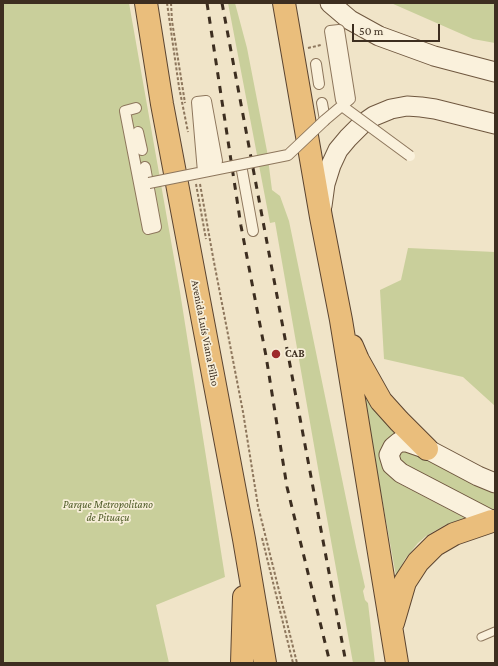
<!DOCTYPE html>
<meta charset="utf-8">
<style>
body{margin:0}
#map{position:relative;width:498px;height:666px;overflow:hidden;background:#f0e4c8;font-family:"Crimson Pro",serif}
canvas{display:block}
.frame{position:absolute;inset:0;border:4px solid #3d2e20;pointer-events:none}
.scale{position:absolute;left:352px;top:24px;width:88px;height:18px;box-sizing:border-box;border:2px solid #3d2e20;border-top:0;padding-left:5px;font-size:12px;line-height:14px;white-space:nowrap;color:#3d2e20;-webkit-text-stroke:3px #f7eed8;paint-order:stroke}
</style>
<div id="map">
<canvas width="498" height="666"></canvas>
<div class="frame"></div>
<div class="scale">50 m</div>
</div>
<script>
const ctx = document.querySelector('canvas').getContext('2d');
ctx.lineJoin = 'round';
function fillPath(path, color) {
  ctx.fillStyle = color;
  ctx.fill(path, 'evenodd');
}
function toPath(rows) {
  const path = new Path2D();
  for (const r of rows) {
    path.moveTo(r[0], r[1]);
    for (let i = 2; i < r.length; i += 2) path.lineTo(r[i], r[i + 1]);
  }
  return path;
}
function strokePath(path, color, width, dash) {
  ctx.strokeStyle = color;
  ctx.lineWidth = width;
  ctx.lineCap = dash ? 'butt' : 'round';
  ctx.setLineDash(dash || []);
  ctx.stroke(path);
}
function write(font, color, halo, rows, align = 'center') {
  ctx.font = font + ' "Crimson Pro",serif';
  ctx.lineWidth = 3.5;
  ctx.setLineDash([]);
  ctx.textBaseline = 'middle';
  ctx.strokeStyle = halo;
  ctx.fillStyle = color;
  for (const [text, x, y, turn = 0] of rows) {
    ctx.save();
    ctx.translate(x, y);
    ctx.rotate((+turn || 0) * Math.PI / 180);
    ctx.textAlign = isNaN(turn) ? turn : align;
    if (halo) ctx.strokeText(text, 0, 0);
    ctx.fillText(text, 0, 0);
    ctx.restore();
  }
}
fillPath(toPath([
 [3,3,129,3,180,292,225,577,156,605,169,663,3,663],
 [228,3,235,3,247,48,267,151,272,190,280,196,289,221,356,547,365,587,363,591,365,600,368,603,375,663,353,663,319,474,275,222,270,223],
 [391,3,495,3,495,43,473,39],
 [408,248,495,252,495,406,463,377,384,359,380,290,401,280],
 [361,383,403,435,386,471,389,476,398,483,465,518,445,525,426,536,418,543,405,559,396,576],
 [402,445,495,494,495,512,400,463,396,453]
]), '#c9cf9b');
const service = toPath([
 [481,637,495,631]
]);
const pedestrian = toPath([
 [316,64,319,84],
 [322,103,325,120],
 [136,108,125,111,148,229,156,227,145,167],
 [138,132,142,150],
 [241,165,253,231]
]);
const secondary = toPath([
 [330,3,350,20,379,36,434,56,495,72],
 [322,206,325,184,331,165,338,150,348,138,361,125,374,116,391,109,407,106,421,107,435,109,495,124],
 [495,483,478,476,427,449,407,442,399,442,393,447,389,455,392,465,401,473,495,522]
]);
const trunk = toPath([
 [146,3,162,104,244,539,265,663],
 [284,3,321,217,341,320,397,663],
 [352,346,358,360,381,401,399,421,427,449],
 [393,623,405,582,418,562,435,545,454,534,492,521],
 [242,663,244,597]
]);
strokePath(service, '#8d765c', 9);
strokePath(pedestrian, '#8d765c', 12);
strokePath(secondary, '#6f573f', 21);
strokePath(trunk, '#5b4430', 24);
strokePath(toPath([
 [167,3,179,87,188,132],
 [171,3,172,21,185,103],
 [308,48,321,45],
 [196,184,206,239],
 [200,184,213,257,243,412,258,506,297,663],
 [262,538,293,663]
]), '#8d765c', 2, [3, 2]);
strokePath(service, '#faf1dc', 7);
strokePath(pedestrian, '#faf1dc', 10);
strokePath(secondary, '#faf1dc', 19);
strokePath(trunk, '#eabe7c', 22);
strokePath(toPath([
 [207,3,241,226,266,356,287,487,330,663],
 [222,3,346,663]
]), '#3d2e20', 3, [7, 7]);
const pedestrianBridge = toPath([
 [342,106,410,156],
 [203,117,209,162,217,161,206,101,197,102,203,172],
 [149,183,288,155,325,120,350,99,339,30,330,31,341,100,346,99,337,42]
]);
strokePath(pedestrianBridge, '#8d765c', 12, []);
strokePath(pedestrianBridge, '#faf1dc', 10);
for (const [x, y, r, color] of [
 [276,354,5,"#9e2a2b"]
]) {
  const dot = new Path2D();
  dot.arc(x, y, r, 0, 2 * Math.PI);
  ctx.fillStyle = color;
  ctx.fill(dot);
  strokePath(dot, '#f7eed8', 1.5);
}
write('11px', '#3d2e20', '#f7eed8', [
 ["Avenida Luís Viana Filho",205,333,79]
]);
write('bold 11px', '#3d2e20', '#f7eed8', [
 ["CAB",285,354]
], 'left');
write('italic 11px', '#4d5a26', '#f7eed8', [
 ["Parque Metropolitano",108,505],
 ["de Pituaçu",108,518]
]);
</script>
